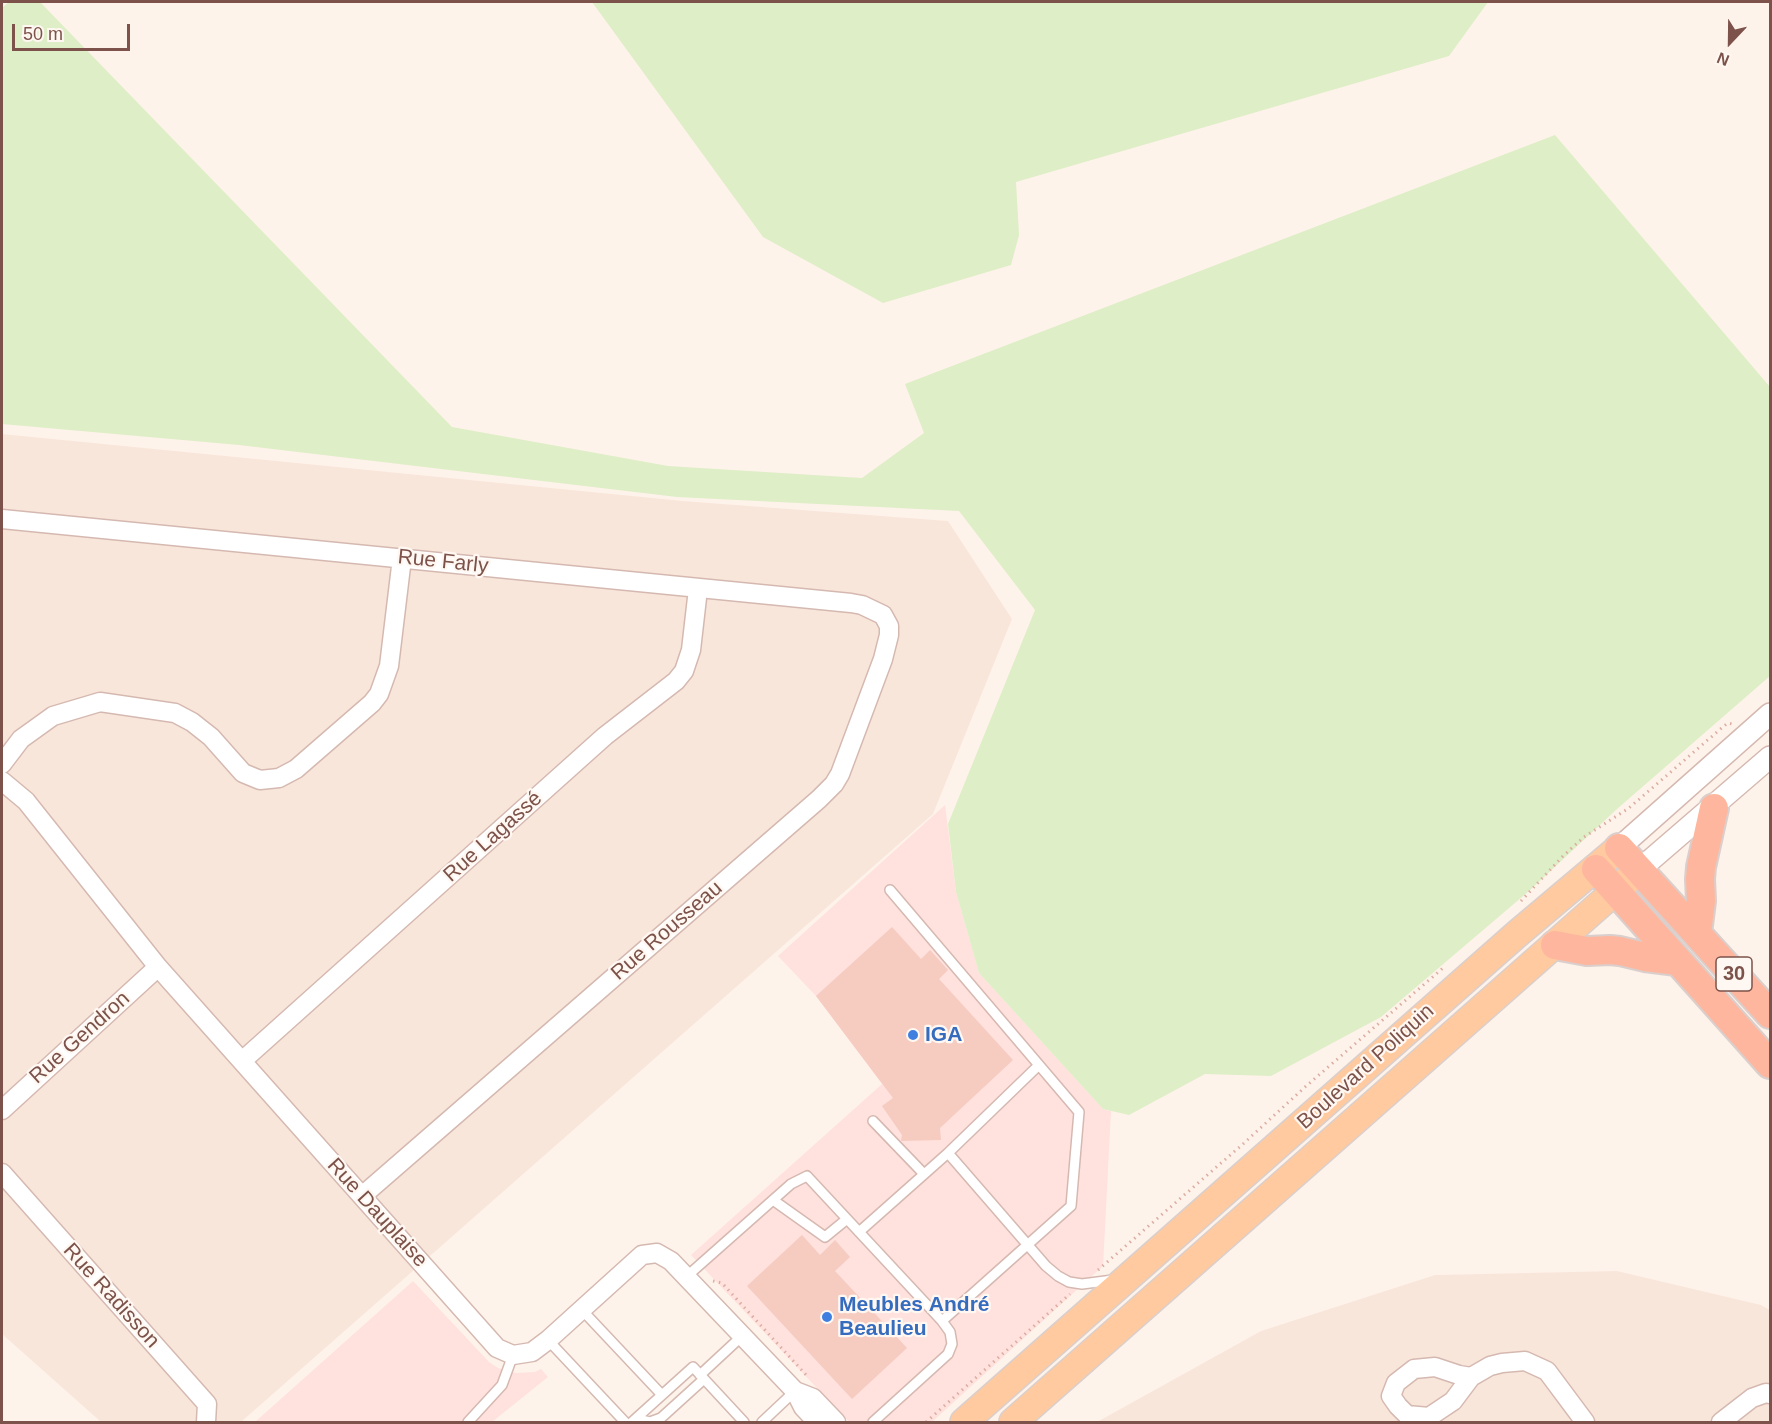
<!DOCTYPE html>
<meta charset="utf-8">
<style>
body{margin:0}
#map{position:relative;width:1772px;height:1424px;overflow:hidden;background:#fef3ea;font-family:Arial,sans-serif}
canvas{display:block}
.frame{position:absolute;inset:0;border:3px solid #7c524a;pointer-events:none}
.north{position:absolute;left:1700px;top:12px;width:60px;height:60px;-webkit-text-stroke:4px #fff8f2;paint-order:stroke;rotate:202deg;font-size:16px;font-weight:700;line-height:24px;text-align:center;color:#7c524a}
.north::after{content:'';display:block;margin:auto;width:21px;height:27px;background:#7c524a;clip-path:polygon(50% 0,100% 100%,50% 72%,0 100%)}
.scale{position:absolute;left:12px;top:24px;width:118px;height:27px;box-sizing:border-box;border:3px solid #7c524a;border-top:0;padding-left:8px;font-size:18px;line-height:21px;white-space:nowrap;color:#7c524a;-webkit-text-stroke:4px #fff8f2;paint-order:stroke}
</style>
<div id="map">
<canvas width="1772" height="1424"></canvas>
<div class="frame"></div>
<div class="north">N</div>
<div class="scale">50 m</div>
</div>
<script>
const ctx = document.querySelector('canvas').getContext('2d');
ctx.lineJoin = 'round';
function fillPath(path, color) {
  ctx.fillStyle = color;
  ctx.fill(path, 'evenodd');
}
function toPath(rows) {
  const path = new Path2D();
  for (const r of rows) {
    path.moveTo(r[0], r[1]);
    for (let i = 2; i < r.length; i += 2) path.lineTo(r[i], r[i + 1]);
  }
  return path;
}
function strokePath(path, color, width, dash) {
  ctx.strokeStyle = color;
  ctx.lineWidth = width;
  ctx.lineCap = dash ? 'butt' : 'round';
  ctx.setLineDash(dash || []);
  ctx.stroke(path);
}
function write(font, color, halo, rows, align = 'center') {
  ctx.font = font + ' Arial,sans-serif';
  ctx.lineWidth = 4.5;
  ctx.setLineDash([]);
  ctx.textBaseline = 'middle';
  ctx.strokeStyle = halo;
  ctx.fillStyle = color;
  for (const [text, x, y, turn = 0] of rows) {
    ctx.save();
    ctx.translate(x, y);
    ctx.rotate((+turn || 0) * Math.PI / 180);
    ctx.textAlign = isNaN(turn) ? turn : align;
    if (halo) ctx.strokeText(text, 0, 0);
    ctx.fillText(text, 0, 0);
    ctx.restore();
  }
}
fillPath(toPath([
 [2,434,683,501,948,521,1012,619,933,814,241,1422,101,1422,2,1334],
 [1617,1271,1761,1305,1770,1310,1770,1422,1097,1422,1261,1331,1435,1275]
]), '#f9e6db');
fillPath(toPath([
 [945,805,956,892,979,973,1103,1109,1111,1111,1103,1266,932,1422,849,1422,691,1255,882,1084,816,996,778,956],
 [413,1281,489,1362,498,1368,516,1373,535,1372,541,1369,548,1377,492,1422,255,1422]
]), '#ffe1de');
fillPath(toPath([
 [9,2,40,2,452,427,668,466,862,478,924,433,905,384,1555,135,1770,387,1770,676,1617,809,1529,891,1381,1017,1271,1076,1205,1074,1129,1115,1103,1109,979,973,956,892,948,824,1035,610,959,511,677,497,239,445,2,424,2,8],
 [592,2,1488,2,1449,56,1016,182,1019,235,1011,265,883,303,763,237]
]), '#deeec6');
fillPath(toPath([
 [892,927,921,959,930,950,948,970,939,979,1013,1060,940,1128,941,1140,901,1141,902,1135,882,1106,893,1098,816,996],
 [802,1235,820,1255,835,1240,850,1257,835,1271,907,1348,852,1399,747,1286]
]), '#f6cbc0');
const service = toPath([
 [890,890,1079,1112,1071,1206,942,1321],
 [873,1121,924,1174],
 [948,1153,1046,1266,1058,1276,1069,1282,1082,1284,1113,1280],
 [773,1200,825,1237,847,1219],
 [859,1232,948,1153,1039,1065],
 [686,1277,791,1184,807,1176,942,1321,950,1332,952,1344,948,1354,873,1422],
 [582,1310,662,1395],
 [548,1340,625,1422],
 [700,1375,742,1336],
 [637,1419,650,1422,661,1418,704,1379],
 [468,1422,502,1385,513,1355],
 [632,1422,693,1367,744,1422],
 [762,1422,795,1391]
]);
const minor = toPath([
 [2,519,851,603,862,605,883,615,889,626,889,635,883,659,840,774,834,784,819,799,362,1196],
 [2,764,21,739,53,716,100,702,175,713,192,722,211,737,243,773,260,780,279,778,296,769,372,703,379,694,389,666,402,558],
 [2,781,26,801,158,967,497,1348,513,1355,532,1352,548,1340,642,1255,657,1253,671,1261,795,1391,803,1407,817,1422],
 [242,1061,605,736,676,681,684,671,691,650,698,589],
 [2,1110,158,967],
 [2,1173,207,1404,206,1422],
 [1471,1377,1459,1375,1435,1367,1414,1369,1396,1383,1391,1396,1398,1406,1407,1415,1429,1417,1453,1401,1471,1377,1490,1366,1502,1363,1525,1361,1547,1371,1585,1422],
 [795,1391,813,1398,836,1422],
 [1721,1422,1752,1398,1766,1393,1770,1394]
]);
const tertiary = toPath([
 [1619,848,1770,714],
 [1639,870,1770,757]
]);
const primary = toPath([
 [964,1422,1517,934,1619,848],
 [1013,1422,1639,870]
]);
const trunk = toPath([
 [1619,848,1770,1014],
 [1596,869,1770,1064],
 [1697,933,1701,901,1700,879,1701,867,1714,808],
 [1555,945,1587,951,1610,950,1620,951,1645,957,1677,961]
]);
strokePath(service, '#d5b9b1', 12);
strokePath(minor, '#d5b9b1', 21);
strokePath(tertiary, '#d5b9b1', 24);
strokePath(primary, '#dacfcc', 30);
strokePath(trunk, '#dacfcc', 32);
strokePath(toPath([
 [1521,901,1563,856,1584,837,1629,808,1724,726,1728,723,1732,724],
 [1098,1270,1243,1144,1305,1087,1443,968],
 [713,1281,722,1283,808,1377],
 [926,1422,1070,1294]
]), '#dcada1', 3, [1.5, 4.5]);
strokePath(service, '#fff', 9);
strokePath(minor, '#fff', 18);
strokePath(tertiary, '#fff', 21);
strokePath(primary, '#ffcaa0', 27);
strokePath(trunk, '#feb79e', 28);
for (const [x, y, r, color] of [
 [913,1035,6,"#3f7fe0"],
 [827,1317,6,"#3f7fe0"]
]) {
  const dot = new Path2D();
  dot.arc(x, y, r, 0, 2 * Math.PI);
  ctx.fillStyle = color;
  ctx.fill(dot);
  strokePath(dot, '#fff8f2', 2);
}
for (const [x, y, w] of [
 [1734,974,36]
]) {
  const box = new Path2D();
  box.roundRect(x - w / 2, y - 17, w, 34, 4.5);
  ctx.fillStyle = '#fff8f2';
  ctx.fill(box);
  strokePath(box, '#7c524a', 1.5);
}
write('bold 20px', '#7c524a', null, [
 ["30",1734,974]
]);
write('21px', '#7c524a', '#fff8f2', [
 ["Rue Farly",443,562,6],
 ["Rue Lagassé",493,837,-42],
 ["Rue Rousseau",667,931,-41],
 ["Rue Gendron",80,1038,-42],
 ["Boulevard Poliquin",1366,1067,-42],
 ["Rue Dauplaise",377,1213,48],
 ["Rue Radisson",111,1296,48]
]);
write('bold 21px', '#366cbe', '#fff8f2', [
 ["IGA",925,1035],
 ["Meubles André",839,1305],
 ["Beaulieu",839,1329]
], 'left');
</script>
